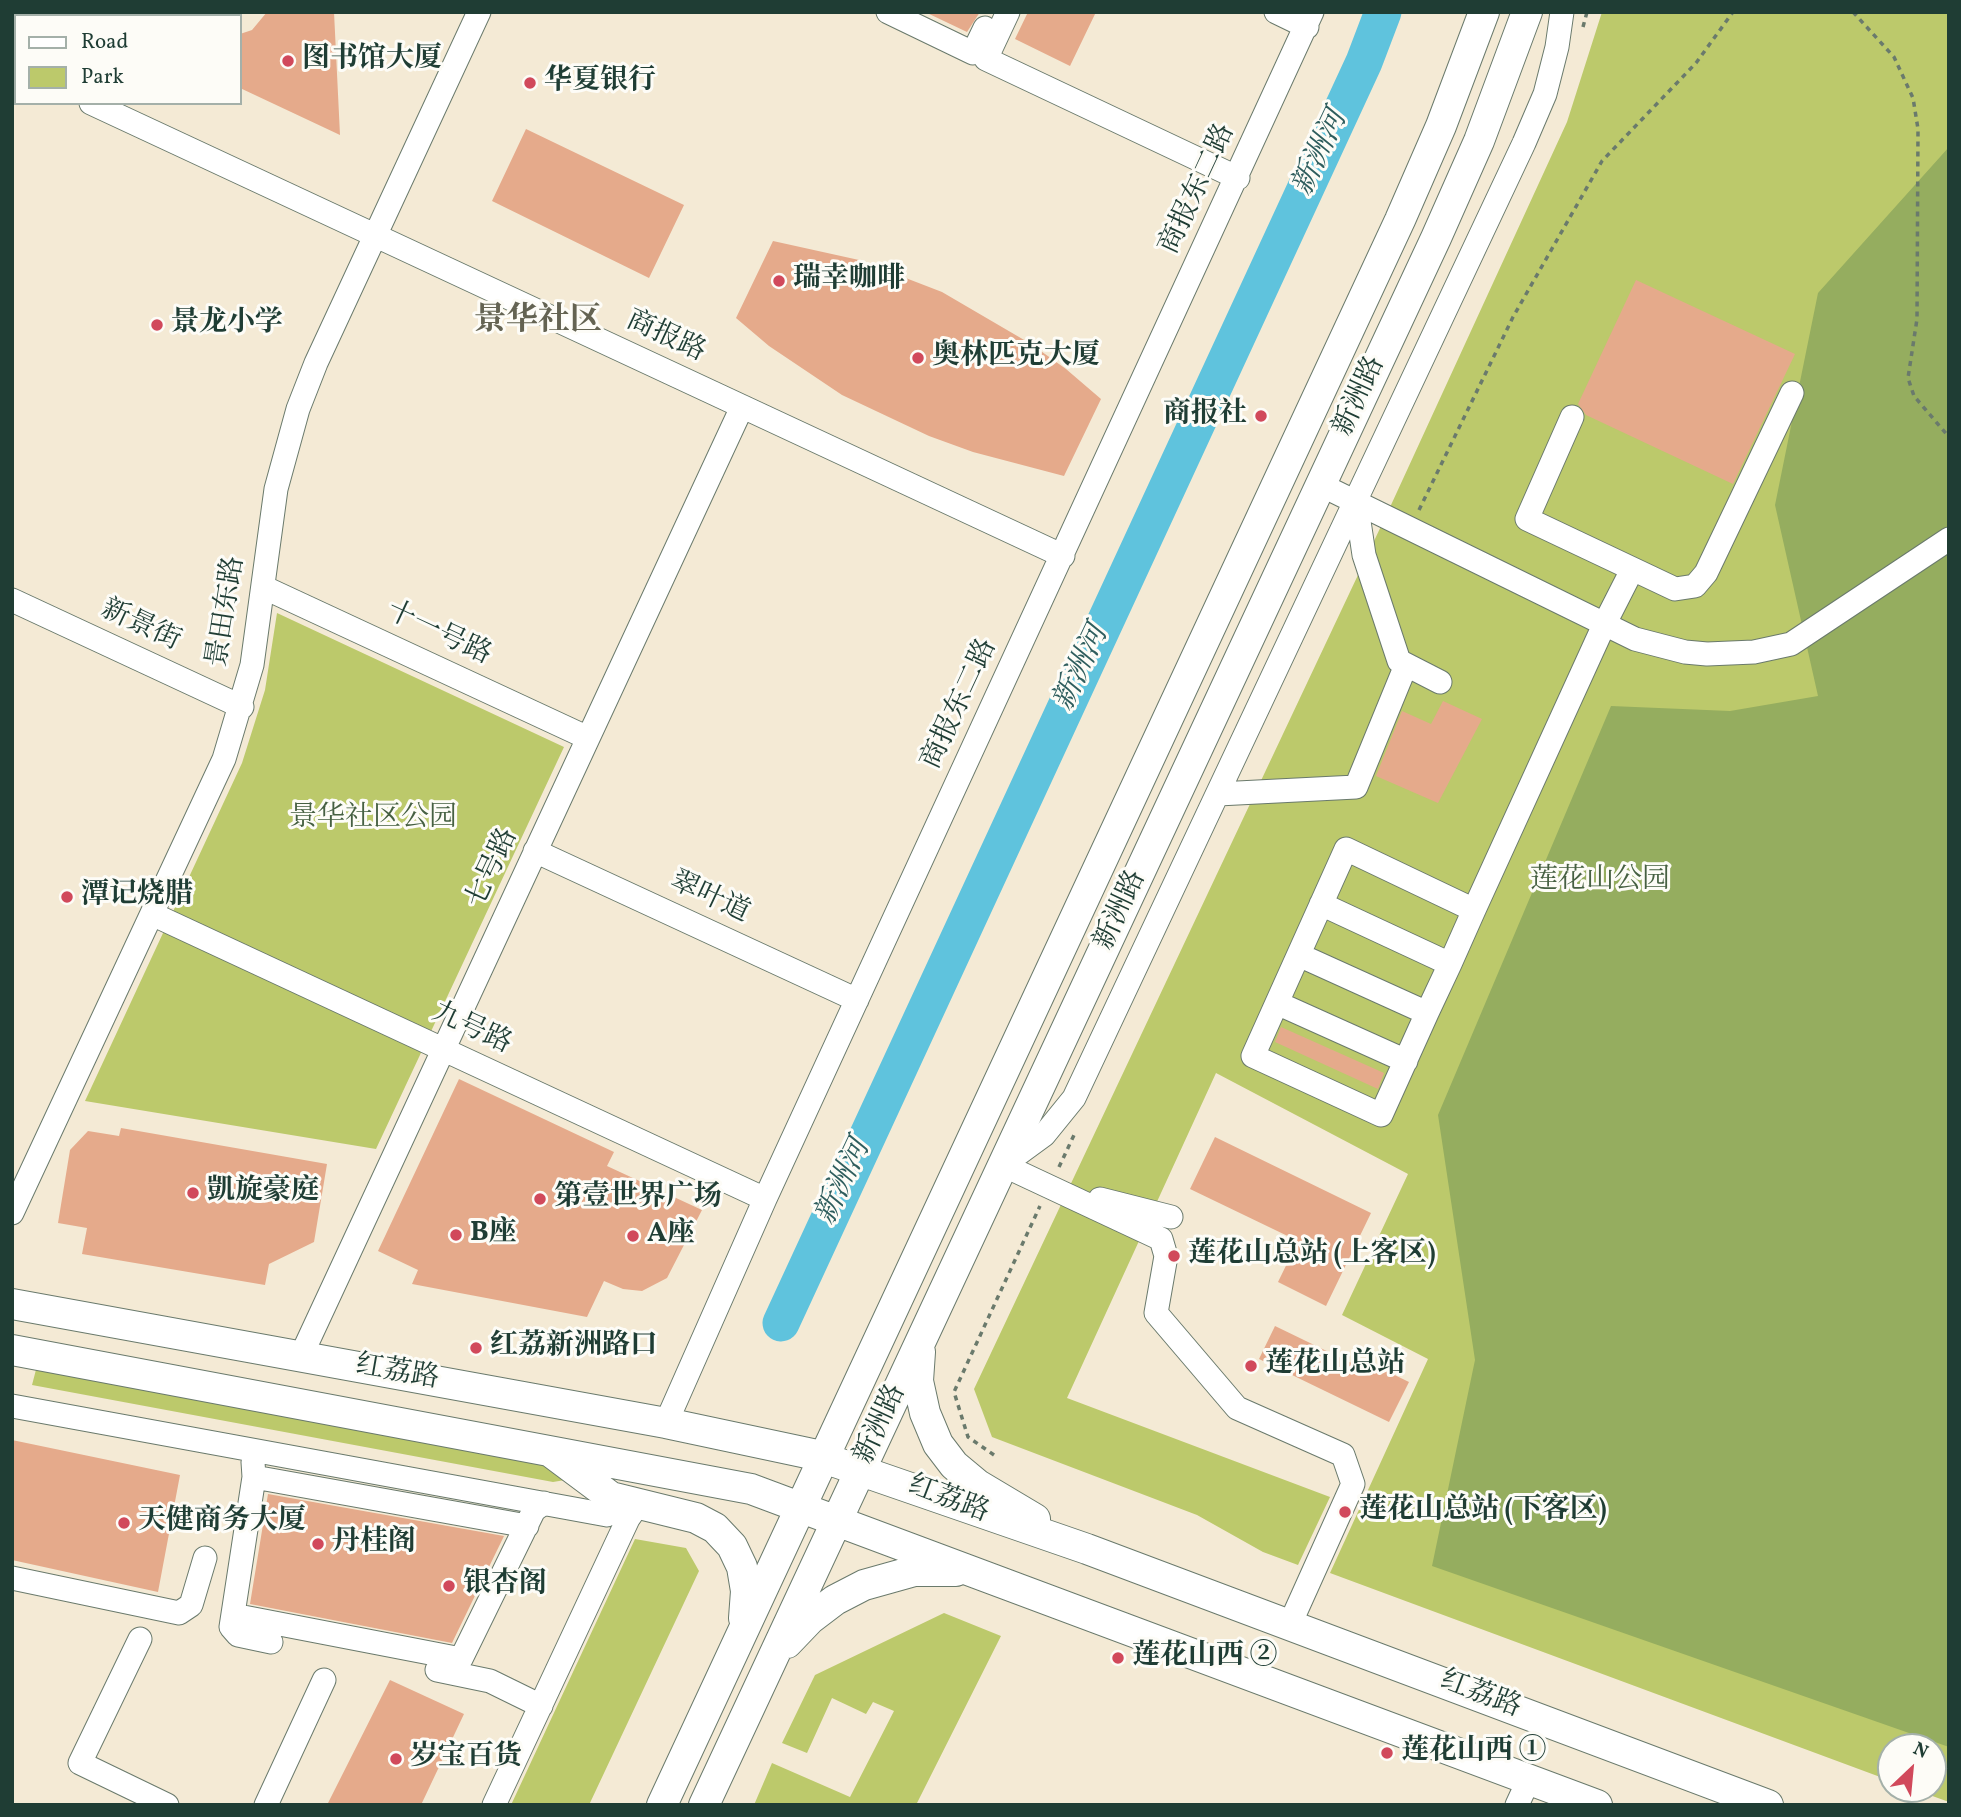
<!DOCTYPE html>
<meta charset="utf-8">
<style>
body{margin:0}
#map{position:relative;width:1961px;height:1817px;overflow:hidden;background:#f4ead5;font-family:Vollkorn,serif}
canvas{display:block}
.frame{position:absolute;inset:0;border:14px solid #1f3d34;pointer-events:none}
.legend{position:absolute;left:14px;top:14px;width:228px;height:91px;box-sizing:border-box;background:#fdfcf7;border:2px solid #a4b0a9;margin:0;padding:9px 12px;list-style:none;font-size:21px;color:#1f3d34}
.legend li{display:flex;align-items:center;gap:14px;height:35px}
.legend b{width:35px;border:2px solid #a4b0a9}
.north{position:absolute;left:1877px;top:1733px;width:70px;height:70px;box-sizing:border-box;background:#fdfcf7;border:2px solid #a4b0a9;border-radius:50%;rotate:26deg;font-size:19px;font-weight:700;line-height:28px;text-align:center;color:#1f3d34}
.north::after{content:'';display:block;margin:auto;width:24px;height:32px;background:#d1495b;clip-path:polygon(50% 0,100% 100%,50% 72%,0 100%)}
</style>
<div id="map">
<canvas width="1961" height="1817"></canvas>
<div class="frame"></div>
<ul class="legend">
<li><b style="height:9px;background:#fff"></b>Road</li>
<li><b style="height:19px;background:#bcc96b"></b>Park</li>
</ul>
<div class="north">N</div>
</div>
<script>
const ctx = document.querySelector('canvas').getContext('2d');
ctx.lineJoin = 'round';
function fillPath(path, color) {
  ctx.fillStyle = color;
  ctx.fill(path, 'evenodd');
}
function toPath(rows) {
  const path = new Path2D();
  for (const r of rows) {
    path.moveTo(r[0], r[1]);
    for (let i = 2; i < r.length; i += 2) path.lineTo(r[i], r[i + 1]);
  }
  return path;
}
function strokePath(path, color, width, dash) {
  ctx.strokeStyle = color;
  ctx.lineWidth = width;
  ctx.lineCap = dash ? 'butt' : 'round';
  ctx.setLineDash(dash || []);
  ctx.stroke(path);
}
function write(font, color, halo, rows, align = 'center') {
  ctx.font = font + ' Vollkorn,"Noto Serif SC",serif';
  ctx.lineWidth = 6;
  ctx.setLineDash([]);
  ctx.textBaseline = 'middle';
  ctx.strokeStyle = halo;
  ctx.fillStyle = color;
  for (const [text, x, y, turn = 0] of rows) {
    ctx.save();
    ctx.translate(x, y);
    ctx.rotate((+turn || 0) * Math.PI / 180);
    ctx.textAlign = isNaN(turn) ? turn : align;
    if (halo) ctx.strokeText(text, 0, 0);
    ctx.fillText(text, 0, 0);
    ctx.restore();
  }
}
fillPath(toPath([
 [1602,12,1949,12,1949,1802,1913,1789,1933,1789,1933,1747,1891,1747,1891,1781,1330,1573,1428,1359,1342,1315,1408,1174,1216,1073,1067,1398,1330,1497,1298,1565,1263,1552,1197,1515,992,1437,974,1389,1391,505,1567,122],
 [277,613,564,747,376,1149,85,1101,242,763,265,690],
 [38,1362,541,1460,565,1480,553,1482,32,1385],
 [635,1539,686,1548,699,1571,589,1805,511,1805],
 [944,1613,1001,1636,916,1805,754,1805,772,1763,850,1797,894,1711,873,1702,866,1714,832,1698,807,1753,782,1743,815,1675]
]), '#bcc96b');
fillPath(toPath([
 [1949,147,1949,1747,1432,1566,1475,1360,1438,1115,1611,706,1730,711,1818,696,1775,505,1818,293]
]), '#95ad5f');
strokePath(toPath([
 [781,1323,1364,62,1383,12]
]), '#5fc3dd', 37);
fillPath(toPath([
 [267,12,334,12,340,135,240,88,240,34,252,30],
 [925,12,980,12,967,32],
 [1028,12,1096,12,1070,66,1015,39],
 [526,129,684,205,649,278,492,201],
 [773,241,859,260,942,292,1031,344,1066,369,1101,399,1064,476,973,452,929,436,842,395,769,346,736,318],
 [1636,280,1795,354,1733,484,1586,415,1578,404],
 [1443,701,1482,719,1438,803,1376,776,1402,711,1431,724],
 [1281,1027,1384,1073,1378,1089,1275,1042],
 [459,1079,614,1152,607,1166,702,1210,667,1278,642,1291,623,1289,604,1281,587,1317,412,1284,418,1270,378,1251],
 [121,1128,327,1164,314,1242,269,1264,265,1285,82,1254,87,1228,58,1223,70,1150,88,1131,119,1136],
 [1215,1137,1371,1213,1326,1306,1278,1282,1298,1241,1190,1189],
 [1275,1326,1372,1373,1376,1366,1409,1382,1389,1422,1259,1359],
 [12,1440,180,1475,158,1592,12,1560],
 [268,1494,504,1536,452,1643,250,1604],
 [390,1680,464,1714,421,1805,327,1805]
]), '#e5aa8b');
const minor = toPath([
 [888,12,973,53,985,28],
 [1008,12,986,59,1238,178],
 [1276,12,1307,27],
 [12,67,16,68],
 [91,103,1063,556],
 [1572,417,1527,519,1675,589,1695,586,1706,573,1792,393],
 [1321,485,1635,639,1685,652,1707,654,1754,652,1791,644,1949,539],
 [1356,501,1364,555,1399,661,1440,682],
 [263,587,588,738],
 [12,600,242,707],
 [1218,794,1356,787,1406,665],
 [535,851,857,1000],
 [1321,904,1450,964],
 [1474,910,1346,849,1253,1056,1381,1115,1427,1013,1450,964,1474,910,1604,625,1632,570],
 [152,914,765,1199],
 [1299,955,1427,1013],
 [1277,1003,1406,1061],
 [1100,1199,1171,1217],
 [12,1213,224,759,252,665,276,489,298,409,316,363,479,12],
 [301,1356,742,407],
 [12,1406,607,1515,611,1497],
 [666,1423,765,1199,1312,12],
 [253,1462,254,1477,231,1627,238,1635,271,1642],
 [254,1477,527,1526],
 [12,1578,179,1613,191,1605,205,1558],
 [233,1615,461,1659,534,1510,544,1503],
 [1290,1624,1353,1484,1343,1455,1237,1408,1156,1313,1166,1256,1161,1239,1003,1165,1044,1135,1074,1098,1524,143,1545,94,1557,47,1562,12],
 [140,1639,80,1763,167,1805],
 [437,1670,490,1681,541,1706],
 [266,1805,324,1680],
 [494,1805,628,1519,637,1506],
 [1517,1805,1529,1779]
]);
const major = toPath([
 [12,37,16,29],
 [12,1304,666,1423,812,1454,1087,1549,1768,1805],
 [12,1350,751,1489,1597,1805],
 [920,1352,918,1381,925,1413,938,1444,954,1465,978,1485,1035,1519],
 [552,1453,611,1497,696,1518,715,1528,732,1546,742,1567,746,1591,744,1618],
 [787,1643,810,1619,835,1600,864,1585,914,1571,956,1571],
 [662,1805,1400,220,1441,126,1484,12],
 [704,1805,1436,238,1479,141,1527,12]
]);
strokePath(minor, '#6a7a6c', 25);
strokePath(major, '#6a7a6c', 32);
strokePath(toPath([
 [1853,12,1894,57,1913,98,1918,129,1917,319,1908,378,1914,396,1949,437],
 [1583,27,1587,12],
 [1419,510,1513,317,1602,161,1696,63,1733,12],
 [1059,1167,1075,1133],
 [994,1455,968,1437,954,1392,1040,1206]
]), '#6a7a6c', 3.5, [5, 5]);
strokePath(minor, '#fff', 23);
strokePath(major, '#fff', 30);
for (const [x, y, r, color] of [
 [288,61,7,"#d1495b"],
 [530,83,7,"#d1495b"],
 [779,281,7,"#d1495b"],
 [157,325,7,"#d1495b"],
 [918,358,7,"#d1495b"],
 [1261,416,7,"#d1495b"],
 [67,897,7,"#d1495b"],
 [193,1193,7,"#d1495b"],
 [540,1199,7,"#d1495b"],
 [456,1235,7,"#d1495b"],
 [633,1236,7,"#d1495b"],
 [1174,1256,7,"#d1495b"],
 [476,1348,7,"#d1495b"],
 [1251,1366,7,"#d1495b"],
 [1345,1512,7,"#d1495b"],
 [124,1523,7,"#d1495b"],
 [318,1544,7,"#d1495b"],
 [449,1586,7,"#d1495b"],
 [1118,1658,7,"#d1495b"],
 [1387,1753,7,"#d1495b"],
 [396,1759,7,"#d1495b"]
]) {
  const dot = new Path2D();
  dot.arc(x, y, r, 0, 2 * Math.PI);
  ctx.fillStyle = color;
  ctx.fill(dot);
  strokePath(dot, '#fdfcf7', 2.5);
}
write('bold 28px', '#1f3d34', '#fdfcf7', [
 ["图书馆大厦",302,61],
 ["华夏银行",544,83],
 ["瑞幸咖啡",793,281],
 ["景龙小学",171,325],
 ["奥林匹克大厦",932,358],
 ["商报社",1247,416,"right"],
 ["潭记烧腊",81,897],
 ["凱旋豪庭",207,1193],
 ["第壹世界广场",554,1199],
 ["B座",470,1235],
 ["A座",647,1236],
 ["莲花山总站 (上客区)",1188,1256],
 ["红荔新洲路口",490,1348],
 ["莲花山总站",1265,1366],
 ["莲花山总站 (下客区)",1359,1512],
 ["天健商务大厦",138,1523],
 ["丹桂阁",332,1544],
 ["银杏阁",463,1586],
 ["莲花山西 ②",1132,1658],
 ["莲花山西 ①",1401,1753],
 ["岁宝百货",410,1759]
], 'left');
write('28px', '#1f3d34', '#fdfcf7', [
 ["商报东二路",1199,190,-65],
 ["商报路",665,338,25],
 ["新洲路",1361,397,-65],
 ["景田东路",228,612,-81],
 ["新景街",140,627,25],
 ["十一号路",438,635,25],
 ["商报东二路",961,705,-65],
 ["七号路",494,869,-65],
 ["翠叶道",709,899,25],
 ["新洲路",1122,911,-65],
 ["九号路",471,1030,25],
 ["红荔路",397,1374,10],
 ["新洲路",882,1425,-65],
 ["红荔路",948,1501,21],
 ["红荔路",1480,1696,21]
]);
write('28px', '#466042', '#fdfcf7', [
 ["景华社区公园",373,820],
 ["莲花山公园",1600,882]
]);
write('italic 30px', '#2f5e5e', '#fdfcf7', [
 ["新洲河",1322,154,-65],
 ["新洲河",1083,669,-65],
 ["新洲河",845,1183,-65]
]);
write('bold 32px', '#646352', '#fdfcf7', [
 ["景华社区",538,323]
]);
</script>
